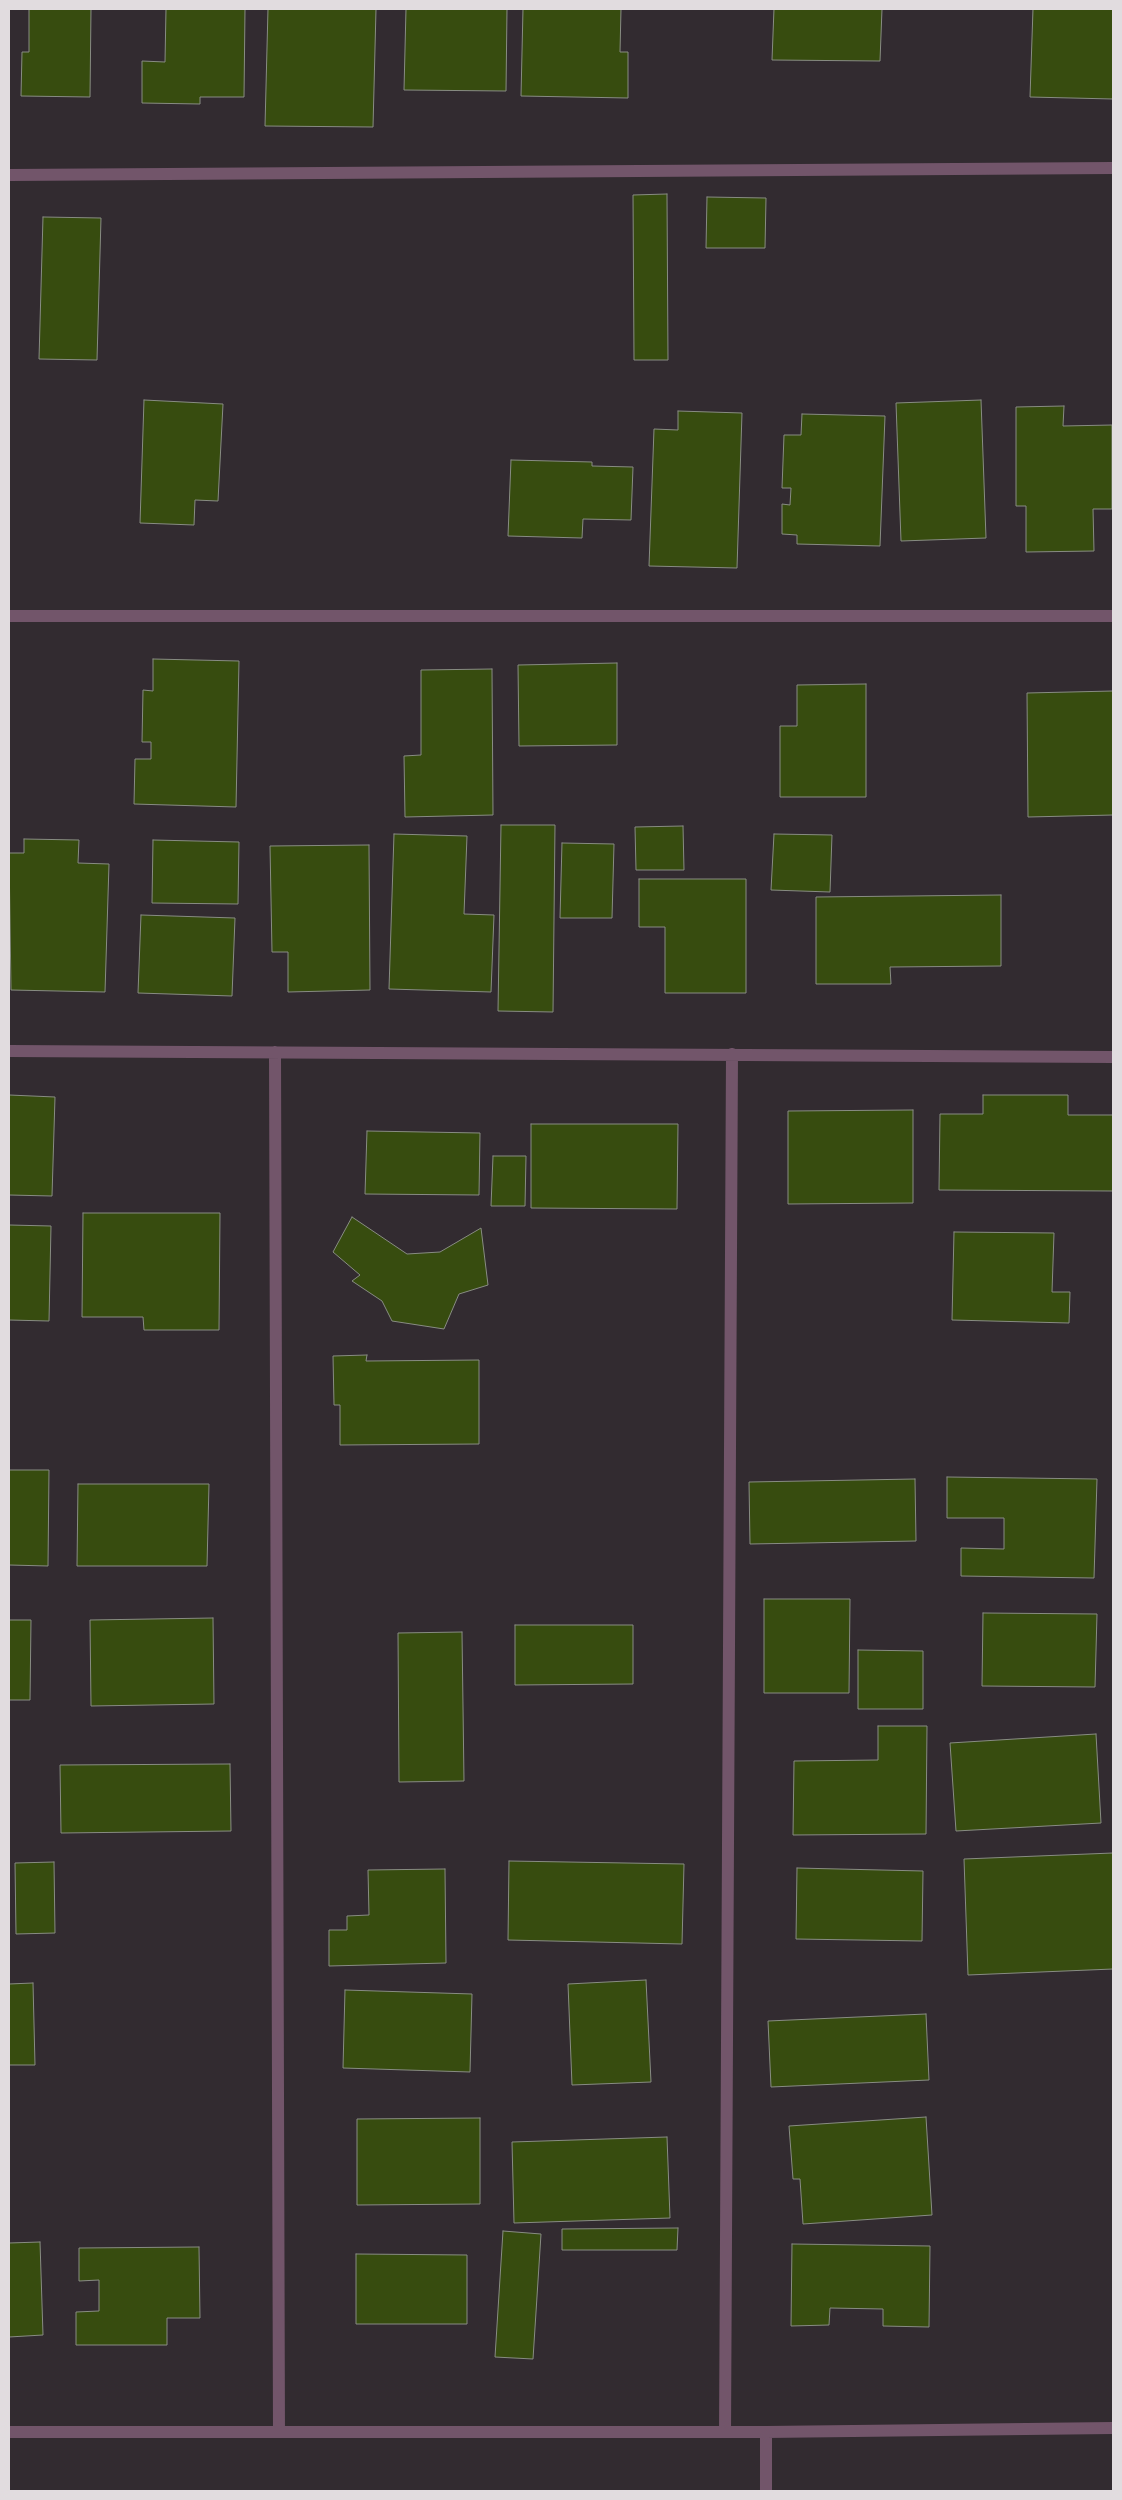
<!DOCTYPE html>
<style>
body{margin:0}
#map{position:relative;width:1122px;height:2500px;overflow:hidden;background:#322b30;font-family:Jost,sans-serif}
canvas{display:block}
.frame{position:absolute;inset:0;border:10px solid #e1dcdf;pointer-events:none}
</style>
<div id="map">
<canvas width="1122" height="2500"></canvas>
<div class="frame"></div>
</div>
<script>
const ctx = document.querySelector('canvas').getContext('2d');
ctx.lineJoin = 'round';
function fillPath(path, color) {
  ctx.fillStyle = color;
  ctx.fill(path, 'evenodd');
}
function toPath(rows) {
  const path = new Path2D();
  for (const r of rows) {
    path.moveTo(r[0], r[1]);
    for (let i = 2; i < r.length; i += 2) path.lineTo(r[i], r[i + 1]);
  }
  return path;
}
function strokePath(path, color, width, dash) {
  ctx.strokeStyle = color;
  ctx.lineWidth = width;
  ctx.lineCap = dash ? 'butt' : 'round';
  ctx.setLineDash(dash || []);
  ctx.stroke(path);
}
const building = toPath([
 [29,9,91,9,90,97,21,96,22,52,29,52,29,9],
 [166,9,245,9,244,97,200,97,200,104,142,103,142,61,165,62,166,9],
 [268,9,376,9,373,127,265,126,268,9],
 [406,9,507,9,506,91,404,90,406,9],
 [523,9,621,9,620,52,628,52,628,98,521,96,523,9],
 [774,9,882,9,880,61,772,60,774,9],
 [1033,9,1113,9,1113,99,1030,97,1033,9],
 [667,194,668,360,634,360,633,195,667,194],
 [707,197,766,198,765,248,706,248,707,197],
 [43,217,101,218,97,360,39,359,43,217],
 [144,400,223,404,218,501,195,500,194,525,140,523,144,400],
 [981,400,986,538,901,541,896,403,981,400],
 [1064,406,1063,426,1112,425,1112,509,1093,509,1094,551,1026,552,1026,506,1016,506,1016,407,1064,406],
 [678,411,742,413,737,568,649,566,654,429,678,430,678,411],
 [802,414,885,416,880,546,797,544,797,535,782,534,782,504,790,505,791,488,782,488,784,435,801,435,802,414],
 [511,460,592,462,592,466,633,467,631,520,583,519,582,538,508,536,511,460],
 [153,659,239,661,236,807,134,804,135,759,151,759,151,742,142,742,143,690,153,691,153,659],
 [617,663,617,745,519,746,518,665,617,663],
 [492,669,493,815,405,817,404,756,421,755,421,670,492,669],
 [866,684,866,797,780,797,780,726,797,726,797,685,866,684],
 [1113,691,1113,815,1028,817,1027,693,1113,691],
 [501,825,555,825,553,1012,498,1011,501,825],
 [683,826,684,870,636,870,635,827,683,826],
 [394,834,467,836,464,914,494,915,491,992,389,989,394,834],
 [774,834,832,835,830,892,771,890,774,834],
 [24,839,79,840,78,863,109,864,105,992,11,990,9,853,24,853,24,839],
 [153,840,239,842,238,904,152,903,153,840],
 [562,843,614,844,612,918,560,918,562,843],
 [369,845,370,990,288,992,288,952,272,952,270,846,369,845],
 [639,879,746,879,746,993,665,993,665,927,639,927,639,879],
 [1001,895,1001,966,890,967,891,984,816,984,816,897,1001,895],
 [141,915,235,918,232,996,138,993,141,915],
 [9,1095,55,1097,52,1196,9,1195,9,1095],
 [983,1095,1068,1095,1068,1115,1113,1115,1113,1191,939,1190,940,1114,983,1114,983,1095],
 [913,1110,913,1203,788,1204,788,1111,913,1110],
 [531,1124,678,1124,677,1209,531,1208,531,1124],
 [367,1131,480,1133,479,1195,365,1194,367,1131],
 [493,1156,526,1156,525,1206,491,1206,493,1156],
 [83,1213,220,1213,219,1330,144,1330,143,1317,82,1317,83,1213],
 [352,1217,407,1254,440,1252,481,1228,488,1285,459,1294,444,1329,392,1321,382,1301,352,1281,360,1275,333,1252,352,1217],
 [9,1225,51,1226,49,1321,9,1320,9,1225],
 [954,1232,1054,1233,1052,1292,1070,1292,1069,1323,952,1320,954,1232],
 [367,1355,366,1361,479,1360,479,1444,340,1445,340,1405,334,1405,333,1356,367,1355],
 [9,1470,49,1470,48,1566,9,1565,9,1470],
 [947,1477,1097,1479,1094,1578,961,1576,961,1548,1004,1549,1004,1518,947,1518,947,1477],
 [915,1479,916,1541,750,1544,749,1482,915,1479],
 [78,1484,209,1484,207,1566,77,1566,78,1484],
 [764,1599,850,1599,849,1693,764,1693,764,1599],
 [983,1613,1097,1614,1095,1687,982,1686,983,1613],
 [213,1618,214,1704,91,1706,90,1620,213,1618],
 [9,1620,31,1620,30,1700,9,1700,9,1620],
 [515,1625,633,1625,633,1684,515,1685,515,1625],
 [462,1632,464,1781,399,1782,398,1633,462,1632],
 [858,1650,923,1651,923,1709,858,1709,858,1650],
 [878,1726,927,1726,926,1834,793,1835,794,1761,878,1760,878,1726],
 [1096,1734,1101,1823,956,1831,950,1743,1096,1734],
 [230,1764,231,1831,61,1833,60,1765,230,1764],
 [1113,1853,1113,1969,968,1975,964,1859,1113,1853],
 [509,1861,684,1864,682,1944,508,1940,509,1861],
 [54,1862,55,1933,16,1934,15,1863,54,1862],
 [797,1868,923,1871,922,1941,796,1939,797,1868],
 [445,1869,446,1963,329,1966,329,1930,347,1930,347,1916,369,1915,368,1870,445,1869],
 [646,1980,651,2082,572,2085,568,1984,646,1980],
 [33,1983,35,2065,9,2065,9,1984,33,1983],
 [345,1990,472,1994,470,2072,343,2068,345,1990],
 [926,2014,929,2080,771,2087,768,2021,926,2014],
 [926,2117,932,2215,803,2224,800,2179,793,2179,789,2126,926,2117],
 [480,2118,480,2204,357,2205,357,2119,480,2118],
 [667,2137,670,2218,514,2223,512,2142,667,2137],
 [678,2228,677,2250,562,2250,562,2229,678,2228],
 [503,2231,541,2234,533,2359,495,2357,503,2231],
 [40,2242,43,2335,9,2337,9,2243,40,2242],
 [792,2244,930,2246,929,2327,883,2326,883,2309,830,2308,829,2325,791,2326,792,2244],
 [199,2247,200,2318,167,2318,167,2345,76,2345,76,2312,99,2311,99,2280,79,2281,79,2248,199,2247],
 [356,2254,467,2255,467,2324,356,2324,356,2254]
]);
fillPath(building, '#374c0f');
strokePath(building, '#888c83', 1);
strokePath(toPath([
 [9,175,1113,168],
 [9,616,1113,616],
 [9,1051,1113,1057],
 [275,1052,279,2432],
 [9,2432,766,2432,1113,2428],
 [725,2432,732,1054],
 [766,2491,766,2432]
]), '#72556a', 12);
</script>
